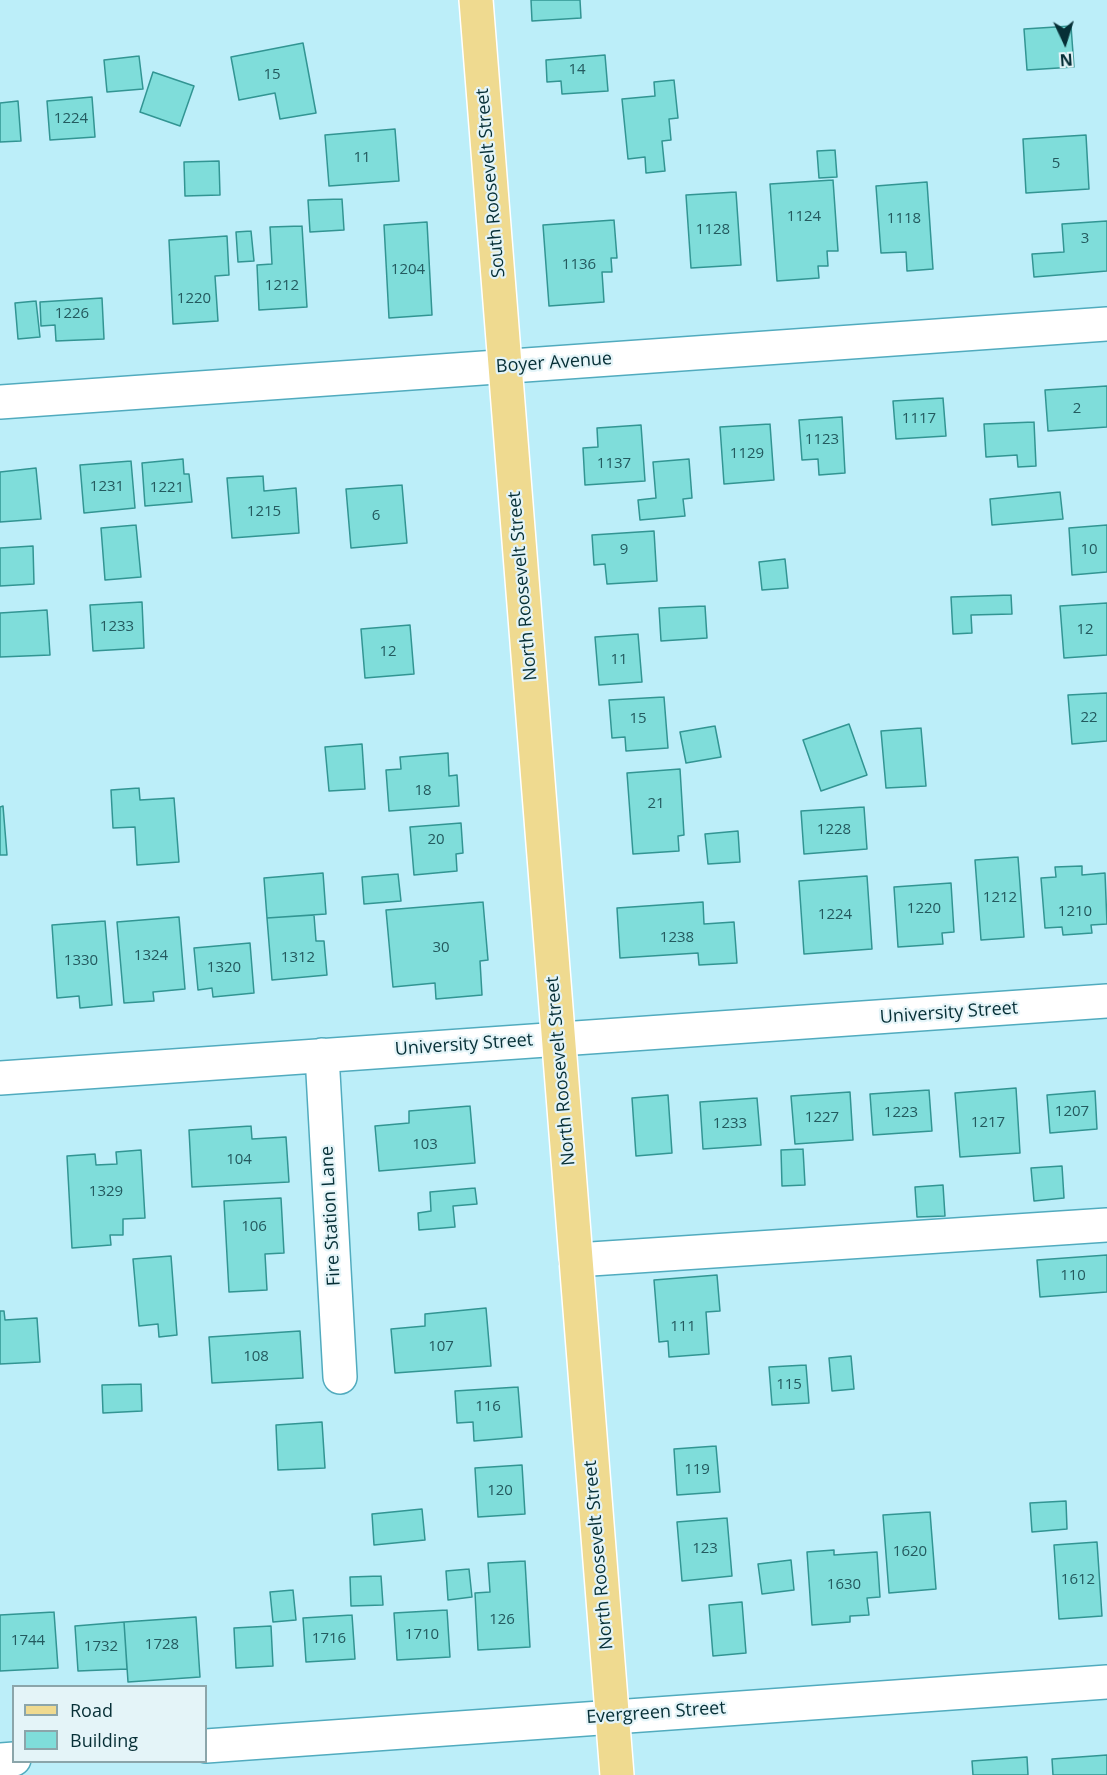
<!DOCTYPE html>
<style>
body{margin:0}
#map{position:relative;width:1107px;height:1775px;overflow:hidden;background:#bceef9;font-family:"Open Sans",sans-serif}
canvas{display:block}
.legend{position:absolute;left:12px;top:1685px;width:195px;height:78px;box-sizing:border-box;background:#e4f4f8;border:2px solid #8ba5aa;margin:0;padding:8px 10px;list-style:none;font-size:18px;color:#062f36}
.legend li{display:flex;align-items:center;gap:12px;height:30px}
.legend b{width:30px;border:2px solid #8ba5aa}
.north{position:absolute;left:1035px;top:12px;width:60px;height:60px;-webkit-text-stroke:4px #e4f4f8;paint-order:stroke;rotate:176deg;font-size:16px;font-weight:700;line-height:24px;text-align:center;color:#062f36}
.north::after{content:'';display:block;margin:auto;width:21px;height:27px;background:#062f36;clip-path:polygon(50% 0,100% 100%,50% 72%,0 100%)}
</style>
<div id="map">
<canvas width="1107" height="1775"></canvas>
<ul class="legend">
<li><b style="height:8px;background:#efda90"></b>Road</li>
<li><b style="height:16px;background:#7fddda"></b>Building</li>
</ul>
<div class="north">N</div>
</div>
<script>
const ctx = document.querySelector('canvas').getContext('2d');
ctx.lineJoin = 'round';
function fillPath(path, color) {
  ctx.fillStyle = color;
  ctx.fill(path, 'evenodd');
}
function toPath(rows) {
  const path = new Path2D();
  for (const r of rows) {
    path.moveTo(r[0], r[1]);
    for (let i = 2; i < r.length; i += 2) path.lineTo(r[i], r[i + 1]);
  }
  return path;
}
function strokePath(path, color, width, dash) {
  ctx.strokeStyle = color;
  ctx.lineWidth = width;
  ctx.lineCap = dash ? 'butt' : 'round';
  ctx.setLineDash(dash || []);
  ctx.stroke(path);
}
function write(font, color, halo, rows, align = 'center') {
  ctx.font = font + ' "Open Sans",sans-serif';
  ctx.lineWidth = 4.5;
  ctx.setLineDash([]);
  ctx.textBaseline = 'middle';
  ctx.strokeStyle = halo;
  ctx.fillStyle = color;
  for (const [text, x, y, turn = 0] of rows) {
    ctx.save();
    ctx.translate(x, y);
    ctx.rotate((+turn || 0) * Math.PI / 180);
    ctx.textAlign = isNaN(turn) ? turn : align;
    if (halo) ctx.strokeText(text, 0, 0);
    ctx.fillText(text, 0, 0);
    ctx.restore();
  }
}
const building = toPath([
 [531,0,580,0,581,18,532,21,531,0],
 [1071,26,1074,67,1027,70,1024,29,1071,26],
 [303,43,316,113,280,119,275,93,239,100,231,57,303,43],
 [605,55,608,91,562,94,561,81,547,82,546,60,605,55],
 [139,56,143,89,107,92,104,60,139,56],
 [153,72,194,86,180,126,140,112,153,72],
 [674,80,678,118,669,119,671,140,662,141,665,171,646,173,645,157,628,159,622,99,655,96,654,82,674,80],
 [92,97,95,137,50,140,47,101,92,97],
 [18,101,21,141,0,142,0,103,18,101],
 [395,129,399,181,329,186,325,135,395,129],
 [1086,135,1089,189,1026,193,1023,139,1086,135],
 [835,150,837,177,819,178,817,151,835,150],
 [219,161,220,195,185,196,184,162,219,161],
 [833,180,838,251,827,251,828,266,818,266,819,278,777,281,770,184,833,180],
 [927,182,933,269,907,271,906,252,881,253,876,186,927,182],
 [736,192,741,265,691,268,686,195,736,192],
 [342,199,344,230,310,232,308,200,342,199],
 [614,220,617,258,611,258,612,272,602,272,604,302,549,306,543,225,614,220],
 [1107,221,1107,271,1034,277,1032,254,1064,252,1062,224,1107,221],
 [427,222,432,315,389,318,384,225,427,222],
 [302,226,307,307,259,310,257,265,272,264,270,227,302,226],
 [251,231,254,261,238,262,236,232,251,231],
 [227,236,229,275,215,276,218,321,173,324,169,240,227,236],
 [102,298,104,339,56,341,55,325,41,326,40,302,102,298],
 [36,301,40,337,18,339,15,303,36,301],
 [1107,386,1107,427,1048,431,1045,390,1107,386],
 [943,398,946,436,896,439,893,401,943,398],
 [842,417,845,473,819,475,818,459,802,460,799,420,842,417],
 [1034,422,1036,466,1018,467,1017,455,986,457,984,424,1034,422],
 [770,424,774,480,724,484,720,427,770,424],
 [641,425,645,481,585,485,583,448,598,447,597,428,641,425],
 [183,459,184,474,189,474,192,502,145,506,142,463,183,459],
 [689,459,692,498,683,499,685,516,640,520,638,500,656,498,653,462,689,459],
 [131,461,135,508,84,513,80,465,131,461],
 [36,468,41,519,0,522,0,472,36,468],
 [263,476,264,491,296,488,299,533,232,538,227,478,263,476],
 [402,485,407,543,351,548,346,489,402,485],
 [1060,492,1063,519,992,525,990,499,1060,492],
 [136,525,141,577,105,580,101,528,136,525],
 [1107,525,1107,572,1072,575,1069,528,1107,525],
 [654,531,657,581,607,584,605,564,594,565,592,535,654,531],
 [33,546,34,584,0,586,0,548,33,546],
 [785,559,788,588,762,590,759,562,785,559],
 [1011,595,1012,614,971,615,972,633,953,634,951,597,1011,595],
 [142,602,144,648,93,651,90,605,142,602],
 [1107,603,1107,655,1064,658,1060,606,1107,603],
 [705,606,707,638,661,641,659,608,705,606],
 [47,610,50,655,0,657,0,613,47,610],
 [410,625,414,674,365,678,361,629,410,625],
 [638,634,642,682,599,685,595,637,638,634],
 [1107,693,1107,741,1072,744,1068,695,1107,693],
 [664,697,668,748,626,751,625,737,612,738,609,700,664,697],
 [849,724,867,775,821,791,803,740,849,724],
 [715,726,721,757,686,763,680,732,715,726],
 [921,728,926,786,886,788,881,731,921,728],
 [362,744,365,789,329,791,325,747,362,744],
 [448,753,449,776,457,775,459,806,389,811,386,770,401,769,400,757,448,753],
 [680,769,684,835,678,836,679,851,633,854,627,773,680,769],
 [139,788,140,800,174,798,179,862,137,865,135,827,113,828,111,790,139,788],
 [3,806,7,855,0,855,0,807,3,806],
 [864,807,867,849,804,854,801,811,864,807],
 [461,823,463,853,456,854,457,871,414,875,410,827,461,823],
 [738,831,740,862,708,864,705,834,738,831],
 [1018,857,1024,937,981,940,975,860,1018,857],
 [1082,866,1082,875,1105,873,1107,924,1091,925,1092,933,1063,935,1062,927,1045,928,1041,878,1056,877,1055,867,1082,866],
 [323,873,326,914,267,918,264,878,323,873],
 [398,874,401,901,364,904,362,877,398,874],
 [867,876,872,949,804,954,799,881,867,876],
 [951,883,954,932,942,933,943,944,898,947,894,887,951,883],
 [483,902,488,960,480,961,482,995,436,999,435,983,393,987,386,910,483,902],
 [703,902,704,924,734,922,737,963,699,965,698,953,620,958,617,908,703,902],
 [314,915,316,941,324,941,327,975,272,980,267,918,314,915],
 [179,917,185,989,153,992,154,1001,124,1003,117,922,179,917],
 [105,921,112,1005,80,1008,79,996,57,998,52,925,105,921],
 [250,943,254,993,213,997,212,988,198,990,194,948,250,943],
 [1016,1088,1020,1153,960,1157,955,1093,1016,1088],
 [929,1090,932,1131,873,1135,870,1094,929,1090],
 [1095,1091,1097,1129,1050,1133,1047,1095,1095,1091],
 [850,1092,853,1140,795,1144,791,1096,850,1092],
 [668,1095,672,1153,636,1156,632,1098,668,1095],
 [757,1098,761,1145,703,1149,700,1102,757,1098],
 [470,1106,475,1163,379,1171,375,1126,409,1123,409,1111,470,1106],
 [251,1126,252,1139,286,1137,289,1182,192,1187,189,1130,251,1126],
 [803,1149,805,1185,782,1186,781,1150,803,1149],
 [141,1150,145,1218,123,1219,123,1235,110,1235,111,1245,72,1248,67,1156,95,1154,96,1165,117,1164,116,1152,141,1150],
 [1062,1166,1064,1198,1034,1201,1031,1168,1062,1166],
 [943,1185,945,1216,917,1217,915,1187,943,1185],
 [475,1188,477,1204,453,1206,455,1227,419,1230,418,1213,431,1211,430,1192,475,1188],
 [281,1198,284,1253,265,1254,267,1290,229,1292,224,1201,281,1198],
 [1107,1255,1107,1292,1040,1297,1037,1260,1107,1255],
 [171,1256,177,1335,159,1337,158,1324,139,1326,133,1259,171,1256],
 [717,1275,720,1311,706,1312,709,1354,669,1357,668,1341,659,1342,654,1280,717,1275],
 [486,1308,491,1366,395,1373,391,1329,425,1326,425,1314,486,1308],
 [0,1311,4,1311,5,1320,37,1318,40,1362,0,1364,0,1311],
 [300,1331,303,1378,212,1383,209,1337,300,1331],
 [851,1356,854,1389,832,1391,829,1358,851,1356],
 [806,1365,809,1403,772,1405,769,1367,806,1365],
 [141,1384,142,1411,103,1413,102,1385,141,1384],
 [518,1387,522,1437,474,1441,473,1422,457,1423,455,1391,518,1387],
 [322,1422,325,1468,278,1470,276,1425,322,1422],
 [716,1446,720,1492,677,1495,674,1449,716,1446],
 [522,1465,525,1514,478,1517,475,1468,522,1465],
 [1066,1501,1067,1529,1032,1532,1030,1503,1066,1501],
 [422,1509,425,1540,374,1545,372,1514,422,1509],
 [930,1512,936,1589,889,1593,883,1515,930,1512],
 [727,1518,732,1576,682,1581,677,1522,727,1518],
 [1097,1542,1102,1616,1059,1619,1054,1545,1097,1542],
 [834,1550,834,1555,877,1552,880,1597,867,1598,869,1615,850,1616,850,1622,812,1625,807,1552,834,1550],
 [791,1560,794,1590,762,1594,758,1564,791,1560],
 [525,1561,530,1647,478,1650,475,1593,490,1592,488,1563,525,1561],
 [469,1569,472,1597,448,1600,446,1571,469,1569],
 [381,1576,383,1605,351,1606,350,1577,381,1576],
 [293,1590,296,1620,273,1622,270,1592,293,1590],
 [742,1602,746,1653,713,1656,709,1605,742,1602],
 [447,1610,450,1657,397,1660,394,1613,447,1610],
 [54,1612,58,1668,0,1671,0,1615,54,1612],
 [352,1615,355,1659,306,1662,303,1618,352,1615],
 [196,1617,200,1677,128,1682,124,1622,196,1617],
 [124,1622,127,1669,78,1671,75,1626,124,1622],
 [271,1626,273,1666,236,1668,234,1628,271,1626],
 [1107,1755,1107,1775,1053,1775,1052,1759,1107,1755],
 [1027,1757,1028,1775,973,1775,972,1761,1027,1757]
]);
fillPath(building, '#7fddda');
strokePath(building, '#329593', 1.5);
const minor = toPath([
 [0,402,1107,324],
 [322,1055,340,1377],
 [0,1078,1107,1001],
 [576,1260,1107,1225],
 [206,1746,1107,1682],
 [0,1760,14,1759]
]);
const major = toPath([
 [476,0,617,1775]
]);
strokePath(minor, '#51abbe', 36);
strokePath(major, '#fff', 36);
strokePath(minor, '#fff', 33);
strokePath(major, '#efda90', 33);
write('15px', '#245a5f', null, [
 ["14",577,70],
 ["15",272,75],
 ["1224",71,119],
 ["11",362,158],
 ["5",1056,164],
 ["1124",804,217],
 ["1118",904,219],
 ["1128",713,230],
 ["3",1085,239],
 ["1136",579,265],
 ["1204",408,270],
 ["1212",282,286],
 ["1220",194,299],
 ["1226",72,314],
 ["2",1077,409],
 ["1117",919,419],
 ["1123",822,440],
 ["1129",747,454],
 ["1137",614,464],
 ["1231",107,487],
 ["1221",167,488],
 ["1215",264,512],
 ["6",376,516],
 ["9",624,550],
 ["10",1089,550],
 ["1233",117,627],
 ["12",1085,630],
 ["12",388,652],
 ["11",619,660],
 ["22",1089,718],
 ["15",638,719],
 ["18",423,791],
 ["21",656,804],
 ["1228",834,830],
 ["20",436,840],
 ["1212",1000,898],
 ["1220",924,909],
 ["1210",1075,912],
 ["1224",835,915],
 ["1238",677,938],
 ["30",441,948],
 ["1324",151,956],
 ["1312",298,958],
 ["1330",81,961],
 ["1320",224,968],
 ["1207",1072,1112],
 ["1223",901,1113],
 ["1227",822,1118],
 ["1217",988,1123],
 ["1233",730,1124],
 ["103",425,1145],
 ["104",239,1160],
 ["1329",106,1192],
 ["106",254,1227],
 ["110",1073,1276],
 ["111",683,1327],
 ["107",441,1347],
 ["108",256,1357],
 ["115",789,1385],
 ["116",488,1407],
 ["119",697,1470],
 ["120",500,1491],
 ["123",705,1549],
 ["1620",910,1552],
 ["1612",1078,1580],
 ["1630",844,1585],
 ["126",502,1620],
 ["1710",422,1635],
 ["1716",329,1639],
 ["1744",28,1641],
 ["1728",162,1645],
 ["1732",101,1647]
]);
write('18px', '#062f36', '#e4f4f8', [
 ["South Roosevelt Street",491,183,-95],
 ["Boyer Avenue",554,363,-4],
 ["North Roosevelt Street",523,586,-95],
 ["University Street",949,1013,-4],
 ["University Street",464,1045,-4],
 ["North Roosevelt Street",561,1071,-95],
 ["Fire Station Lane",331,1216,-93],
 ["North Roosevelt Street",599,1555,-95],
 ["Evergreen Street",656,1713,-4]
]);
</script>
